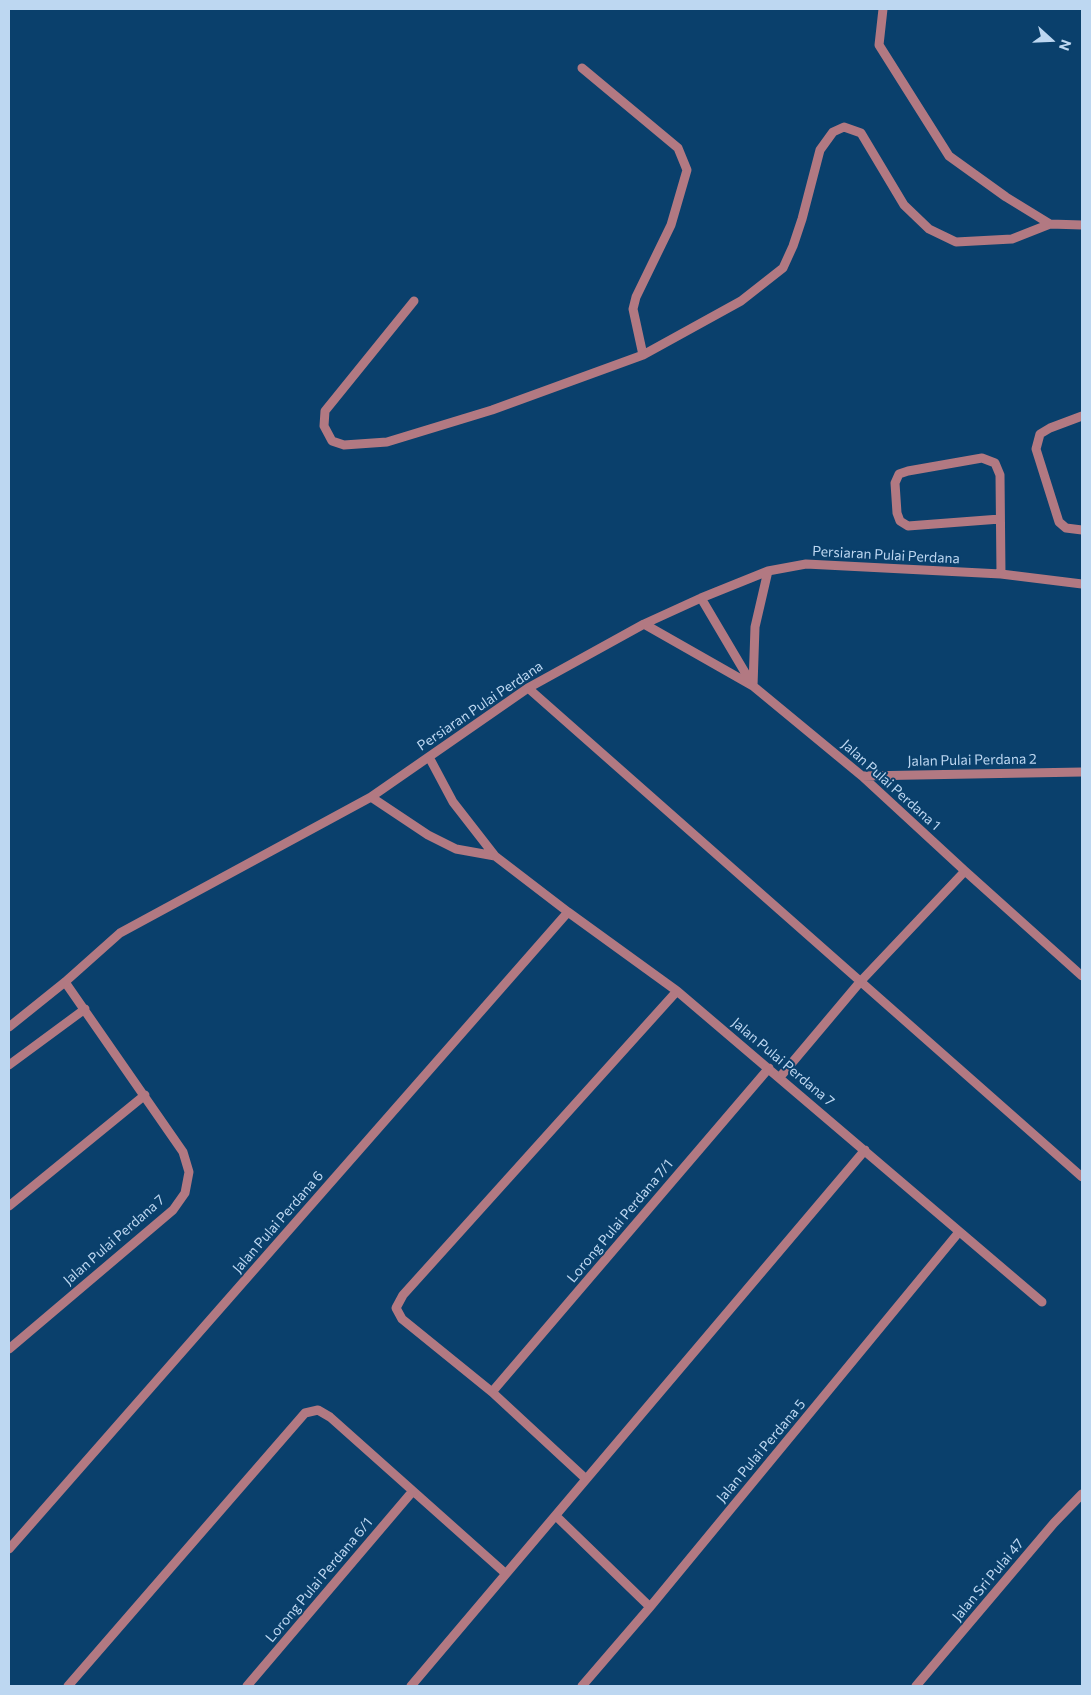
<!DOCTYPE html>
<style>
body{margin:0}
#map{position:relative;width:1091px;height:1695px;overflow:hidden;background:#0a406c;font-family:Commissioner,sans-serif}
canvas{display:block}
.frame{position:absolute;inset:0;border:10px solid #bdd7f1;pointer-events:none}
.north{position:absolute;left:1026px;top:15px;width:50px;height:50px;-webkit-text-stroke:4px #0a406c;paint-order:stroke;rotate:110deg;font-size:14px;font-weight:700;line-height:20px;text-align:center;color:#bdd7f1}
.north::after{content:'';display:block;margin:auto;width:18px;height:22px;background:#bdd7f1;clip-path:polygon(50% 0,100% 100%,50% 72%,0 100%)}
</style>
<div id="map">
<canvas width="1091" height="1695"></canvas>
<div class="frame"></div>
<div class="north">N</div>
</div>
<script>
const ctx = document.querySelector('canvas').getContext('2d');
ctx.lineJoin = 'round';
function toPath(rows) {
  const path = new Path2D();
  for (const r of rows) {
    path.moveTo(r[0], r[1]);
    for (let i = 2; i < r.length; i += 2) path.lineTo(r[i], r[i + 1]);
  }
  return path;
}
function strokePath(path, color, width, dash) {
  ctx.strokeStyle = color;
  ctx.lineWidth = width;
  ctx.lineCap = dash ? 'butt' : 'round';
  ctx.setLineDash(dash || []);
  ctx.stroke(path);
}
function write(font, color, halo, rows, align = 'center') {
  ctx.font = font + ' Commissioner,sans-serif';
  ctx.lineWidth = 4;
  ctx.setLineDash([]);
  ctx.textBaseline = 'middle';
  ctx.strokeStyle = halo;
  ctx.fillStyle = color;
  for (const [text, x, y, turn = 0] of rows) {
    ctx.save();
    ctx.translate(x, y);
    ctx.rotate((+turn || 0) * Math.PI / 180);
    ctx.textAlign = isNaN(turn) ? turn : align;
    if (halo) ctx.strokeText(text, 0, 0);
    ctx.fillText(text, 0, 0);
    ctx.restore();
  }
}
strokePath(toPath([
 [883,9,879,45,949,156,1006,197,1050,224],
 [582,68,678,148,687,170,671,225,636,297,633,309,643,355],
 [414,301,325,411,324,426,332,441,344,445,387,442,492,410,643,355,741,301,783,268,793,246,802,219,820,150,833,132,844,127,861,133,904,205,929,229,956,242,1012,239,1050,224,1082,225],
 [1082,416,1050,428,1040,434,1036,449,1059,522,1066,528,1082,530],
 [1000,519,908,526,900,521,897,513,895,483,899,474,908,471,982,458,995,463,1000,475,1001,574],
 [701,598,753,686,862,776,965,871,1082,976],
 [644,624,753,686,755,627,768,571],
 [528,688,1082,1177],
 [429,757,453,802,495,856,568,912,677,991,1042,1302],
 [862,776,1082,772],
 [371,797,428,835,456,849,495,856],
 [9,1027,65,982,120,933,371,797,528,688,644,624,701,598,768,571,806,564,1001,574,1082,584],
 [9,1065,85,1009],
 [780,1077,860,982,965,871],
 [9,1206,145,1095],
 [9,1349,173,1210,185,1193,189,1172,183,1152,65,982],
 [492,1392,769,1068],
 [586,1479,492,1392,402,1319,396,1308,403,1295,677,991],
 [556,1516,650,1607],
 [9,1549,568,912],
 [68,1686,305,1413,318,1410,330,1417,505,1573],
 [247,1686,412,1492],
 [411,1686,865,1150],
 [582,1686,650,1607,959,1232],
 [916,1686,1054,1523,1082,1494]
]), '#b27982', 9);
write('14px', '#bdd7f1', '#0a406c', [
 ["Persiaran Pulai Perdana",886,555,3],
 ["Persiaran Pulai Perdana",480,706,-34],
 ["Jalan Pulai Perdana 2",972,760,-1],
 ["Jalan Pulai Perdana 1",891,785,42],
 ["Jalan Pulai Perdana 7",783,1062,40],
 ["Lorong Pulai Perdana 7/1",620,1221,-50],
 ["Jalan Pulai Perdana 6",278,1222,-49],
 ["Jalan Pulai Perdana 7",114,1240,-41],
 ["Jalan Pulai Perdana 5",761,1451,-50],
 ["Lorong Pulai Perdana 6/1",319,1580,-50],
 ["Jalan Sri Pulai 47",988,1580,-50]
]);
</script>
